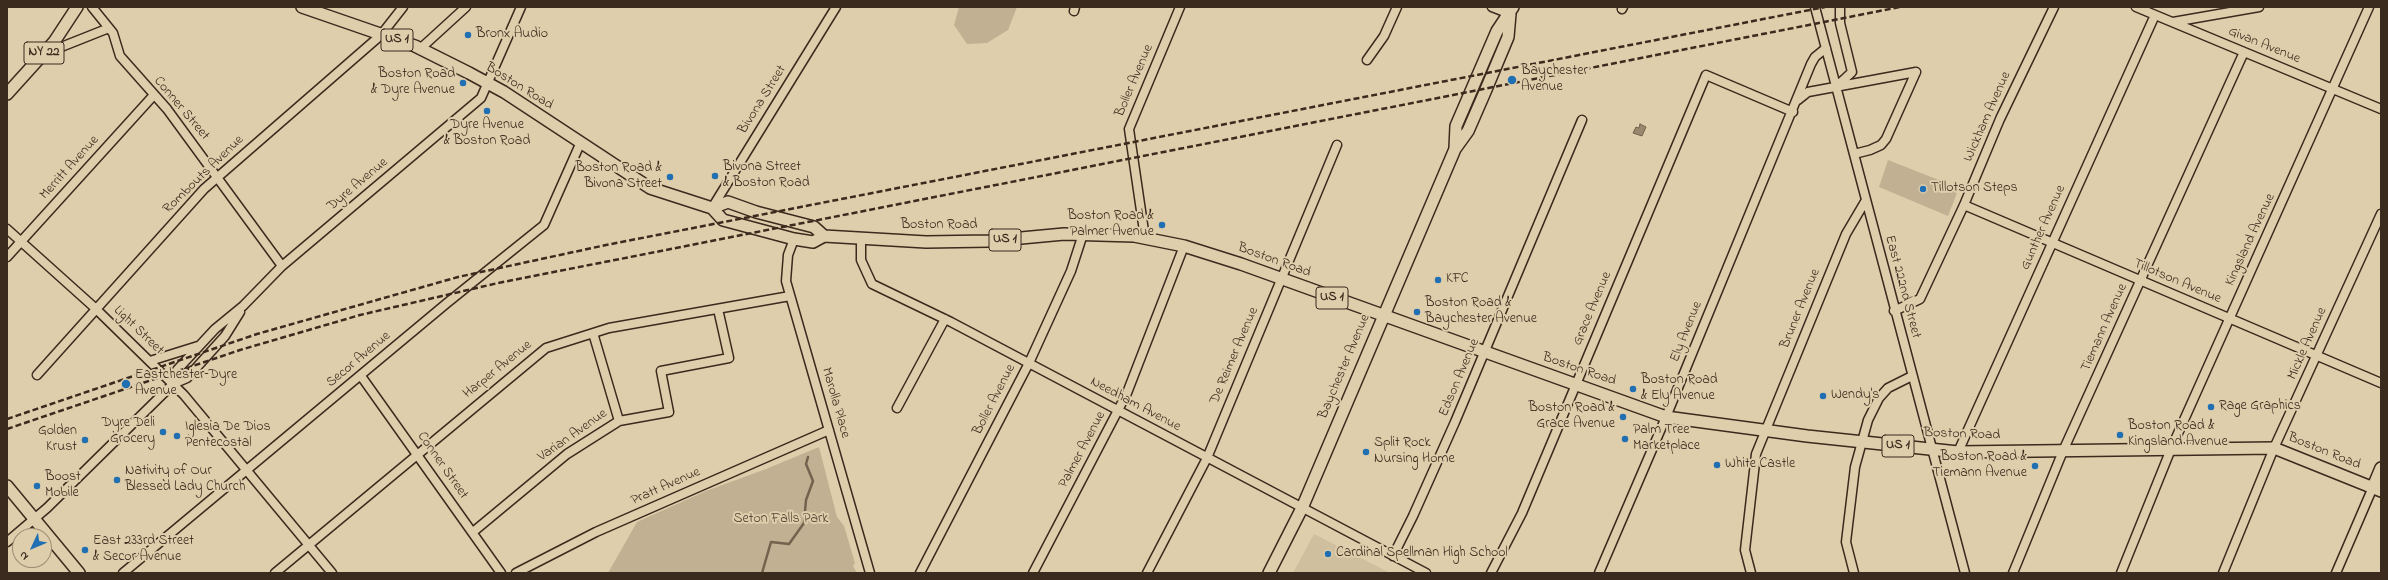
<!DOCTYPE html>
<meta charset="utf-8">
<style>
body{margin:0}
#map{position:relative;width:2388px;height:580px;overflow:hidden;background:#dfceab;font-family:"Indie Flower",sans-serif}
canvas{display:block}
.frame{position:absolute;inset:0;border:8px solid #3b2a1e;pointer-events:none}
.north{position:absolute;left:12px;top:528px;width:40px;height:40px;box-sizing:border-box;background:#dfceab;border:1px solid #9d8c73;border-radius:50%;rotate:226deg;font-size:11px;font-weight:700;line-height:16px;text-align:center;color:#3b2a1e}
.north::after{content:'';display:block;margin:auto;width:14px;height:18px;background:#1f6fb2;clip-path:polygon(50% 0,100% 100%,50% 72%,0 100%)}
</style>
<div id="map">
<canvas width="2388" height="580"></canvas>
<div class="frame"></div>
<div class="north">N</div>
</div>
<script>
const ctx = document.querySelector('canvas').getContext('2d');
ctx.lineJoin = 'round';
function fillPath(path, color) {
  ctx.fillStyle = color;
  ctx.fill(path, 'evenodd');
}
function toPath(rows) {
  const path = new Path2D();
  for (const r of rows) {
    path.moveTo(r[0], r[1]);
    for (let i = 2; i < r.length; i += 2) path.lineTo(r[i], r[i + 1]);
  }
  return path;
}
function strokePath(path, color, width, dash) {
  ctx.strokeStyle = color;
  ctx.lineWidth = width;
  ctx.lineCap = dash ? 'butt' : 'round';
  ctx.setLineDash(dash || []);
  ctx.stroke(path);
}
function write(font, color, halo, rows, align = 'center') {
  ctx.font = font + ' "Indie Flower",sans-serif';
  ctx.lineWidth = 4;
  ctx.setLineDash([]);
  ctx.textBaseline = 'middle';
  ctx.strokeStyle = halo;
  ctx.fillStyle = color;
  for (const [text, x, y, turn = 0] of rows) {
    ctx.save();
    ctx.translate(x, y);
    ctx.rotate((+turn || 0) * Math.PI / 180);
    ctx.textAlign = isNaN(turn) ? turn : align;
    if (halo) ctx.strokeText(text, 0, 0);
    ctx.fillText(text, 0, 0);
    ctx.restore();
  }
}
fillPath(toPath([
 [1314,534,1390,573,1293,573]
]), '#d0bf9e');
fillPath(toPath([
 [959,7,1017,7,1008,30,987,43,967,44,954,25],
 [1888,160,1959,188,1948,216,1879,187],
 [819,447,837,517,844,526,855,563,853,566,857,573,608,573,637,522,706,491,766,469]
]), '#c1b091');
const water = toPath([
 [1640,124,1646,127,1642,136,1633,133,1636,127,1639,128,1640,124]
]);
fillPath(water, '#98886e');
strokePath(water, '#73624e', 1);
strokePath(toPath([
 [762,573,771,542,789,544,804,523,806,500,813,481,806,464,808,457]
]), '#73624e', 2.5);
const minor = toPath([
 [92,7,113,33,120,56,167,109,282,266],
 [1492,7,1510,14],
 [1815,7,1965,573],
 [2136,7,2381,109],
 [1622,9,1623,7],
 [1074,11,1075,7],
 [2173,22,2259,7],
 [420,49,466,7],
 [46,53,109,28],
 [1367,60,1384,36,1397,7],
 [1837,86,1852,72,1840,23,1840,7],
 [1798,100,1808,92,1916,72],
 [1854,154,1870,150,1881,145,1886,139,1916,72],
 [1964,205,2381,383],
 [712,208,836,7],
 [7,229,95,308,184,395,332,573],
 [1145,238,1129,129,1180,7],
 [794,239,788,255,786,281,870,573],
 [861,239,861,260,872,284,951,322,1426,573],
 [7,257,153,96],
 [1894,311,1920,299,1964,205,2000,119,2054,7],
 [150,361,198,346],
 [37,375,204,189,381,35,403,7],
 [361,376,501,573],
 [173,384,177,370,215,329,243,306,282,266,481,98,521,7],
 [897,408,945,319],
 [619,421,669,412,661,371,729,358,718,309],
 [1958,452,2155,15],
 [473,532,567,454,619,421,593,333],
 [7,542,47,508,173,384,187,378,225,336,240,312],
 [1393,556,1413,516,1455,422,1582,120],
 [123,573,447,303,544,225,580,144],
 [275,573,546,348,609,328,790,296],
 [516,573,596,532,829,430],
 [920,573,1029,363,1071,271,1083,234],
 [1033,573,1127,393,1184,246],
 [1147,573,1207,458,1337,145],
 [1491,573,1522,513,1706,75,1793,112],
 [1599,573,1666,417,1811,64,1815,57,1826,48],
 [1751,573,1745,550,1756,454,1846,234,1866,200],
 [1854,573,1846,542,1855,467,1868,420,1879,398,1888,388,1912,376],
 [2013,573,2063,451,2244,52],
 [2121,573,2171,449,2369,7],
 [2223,573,2274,448,2381,214],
 [2336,573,2373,487]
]);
const major = toPath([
 [302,7,415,46,469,73,504,92,650,188,712,208,723,220,794,239,813,242,824,236,926,242,989,241,1064,234,1134,236,1184,246,1241,264,1666,417,1807,436,1958,452,2274,448,2381,491],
 [7,94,54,42,77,7],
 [1455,148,1456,126,1497,31,1513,7],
 [712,208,728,202,756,212,814,227,824,236],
 [7,486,79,573],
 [2373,487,2381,468],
 [1269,573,1302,508,1455,149,1468,131,1485,92,1508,37,1510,14]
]);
strokePath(minor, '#3b2a1e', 11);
strokePath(major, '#3b2a1e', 14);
strokePath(minor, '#dfceab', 8);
strokePath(major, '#dfceab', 11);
strokePath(toPath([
 [7,419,257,334,458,277,606,245,1825,7],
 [7,429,240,350,360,315,498,283,1900,7]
]), '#3b2a1e', 2.5, [6, 3]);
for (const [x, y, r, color] of [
 [468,35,4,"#1f6fb2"],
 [1512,80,5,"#1f6fb2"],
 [463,83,4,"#1f6fb2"],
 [487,111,4,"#1f6fb2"],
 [715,176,4,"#1f6fb2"],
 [670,177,4,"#1f6fb2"],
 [1923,189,4,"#1f6fb2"],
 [1162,225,4,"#1f6fb2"],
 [1438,280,4,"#1f6fb2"],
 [1417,312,4,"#1f6fb2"],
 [126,384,5,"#1f6fb2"],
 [1633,389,4,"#1f6fb2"],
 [1823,396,4,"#1f6fb2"],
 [2211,407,4,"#1f6fb2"],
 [1623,417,4,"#1f6fb2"],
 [163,432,4,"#1f6fb2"],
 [2120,435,4,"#1f6fb2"],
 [177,436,4,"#1f6fb2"],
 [1625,439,4,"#1f6fb2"],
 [85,440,4,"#1f6fb2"],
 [1366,452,4,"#1f6fb2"],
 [1717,465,4,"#1f6fb2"],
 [2035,466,4,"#1f6fb2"],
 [117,480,4,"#1f6fb2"],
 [37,486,4,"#1f6fb2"],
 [85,550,4,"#1f6fb2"],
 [1328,554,4,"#1f6fb2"]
]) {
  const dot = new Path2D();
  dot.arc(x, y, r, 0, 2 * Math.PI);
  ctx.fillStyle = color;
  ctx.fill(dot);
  strokePath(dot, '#dfceab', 1.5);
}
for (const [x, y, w] of [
 [397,40,32],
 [44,53,40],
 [1005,240,32],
 [1332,298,32],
 [1898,446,32]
]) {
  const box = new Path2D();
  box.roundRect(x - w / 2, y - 11, w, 22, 3);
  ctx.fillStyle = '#dfceab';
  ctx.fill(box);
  strokePath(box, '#3b2a1e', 1);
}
write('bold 13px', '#3b2a1e', null, [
 ["US 1",397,40],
 ["NY 22",44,53],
 ["US 1",1005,240],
 ["US 1",1332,298],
 ["US 1",1898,446]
]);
write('14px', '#3b2a1e', '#dfceab', [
 ["Bronx Audio",476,35],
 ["Baychester",1521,72],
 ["Avenue",1521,88],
 ["Boston Road",455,75,"right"],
 ["& Dyre Avenue",455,91,"right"],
 ["Dyre Avenue",487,126,"center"],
 ["& Boston Road",487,142,"center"],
 ["Bivona Street",723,168],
 ["& Boston Road",723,184],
 ["Boston Road &",662,169,"right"],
 ["Bivona Street",662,185,"right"],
 ["Tillotson Steps",1931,189],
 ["Boston Road &",1154,217,"right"],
 ["Palmer Avenue",1154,233,"right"],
 ["KFC",1446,280],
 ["Boston Road &",1425,304],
 ["Baychester Avenue",1425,320],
 ["Eastchester–Dyre",135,376],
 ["Avenue",135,392],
 ["Boston Road",1641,381],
 ["& Ely Avenue",1641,397],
 ["Wendy's",1831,396],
 ["Rage Graphics",2219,407],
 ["Boston Road &",1615,409,"right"],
 ["Grace Avenue",1615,425,"right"],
 ["Dyre Deli",155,424,"right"],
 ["Grocery",155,440,"right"],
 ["Boston Road &",2128,427],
 ["Kingsland Avenue",2128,443],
 ["Iglesia De Dios",185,428],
 ["Pentecostal",185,444],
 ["Palm Tree",1633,431],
 ["Marketplace",1633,447],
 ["Golden",77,432,"right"],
 ["Krust",77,448,"right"],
 ["Split Rock",1374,444],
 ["Nursing Home",1374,460],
 ["Boston Road &",2027,458,"right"],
 ["Tiemann Avenue",2027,474,"right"],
 ["White Castle",1725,465],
 ["Nativity of Our",125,472],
 ["Blessed Lady Church",125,488],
 ["Boost",45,478],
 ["Mobile",45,494],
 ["East 233rd Street",93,542],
 ["& Secor Avenue",93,558],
 ["Cardinal Spellman High School",1336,554]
], 'left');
write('14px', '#3b2a1e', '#dfceab', [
 ["Givan Avenue",2264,46,22],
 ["Boller Avenue",1135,81,-67],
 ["Boston Road",519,87,32],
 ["Bivona Street",763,100,-58],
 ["Conner Street",181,109,50],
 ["Wickham Avenue",1988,117,-66],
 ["Merritt Avenue",70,168,-48],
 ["Rombouts Avenue",204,175,-44],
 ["Dyre Avenue",358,185,-40],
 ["Boston Road",939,226],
 ["Gunther Avenue",2044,228,-66],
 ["Kingsland Avenue",2251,240,-65],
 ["Boston Road",1274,261,20],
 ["Tillotson Avenue",2177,282,23],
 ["East 222nd Street",1902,287,75],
 ["Grace Avenue",1593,309,-67],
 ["Bruner Avenue",1801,309,-68],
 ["Tiemann Avenue",2105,328,-66],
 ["Light Street",138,331,44],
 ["Ely Avenue",1687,332,-68],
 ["Mickle Avenue",2308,344,-66],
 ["De Reimer Avenue",1235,356,-67],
 ["Secor Avenue",359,360,-40],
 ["Baychester Avenue",1345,367,-67],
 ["Harper Avenue",498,370,-39],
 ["Boston Road",1579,370,19],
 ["Edson Avenue",1460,378,-67],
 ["Boller Avenue",995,400,-63],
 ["Marolla Place",835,403,74],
 ["Needham Avenue",1135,405,28],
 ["Boston Road",1962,435,2],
 ["Varian Avenue",573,436,-35],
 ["Palmer Avenue",1083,450,-62],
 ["Boston Road",2324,452,22],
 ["Conner Street",442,466,55],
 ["Pratt Avenue",666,487,-24]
]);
write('14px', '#4f3e2f', '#dfceab', [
 ["Seton Falls Park",781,520]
]);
</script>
